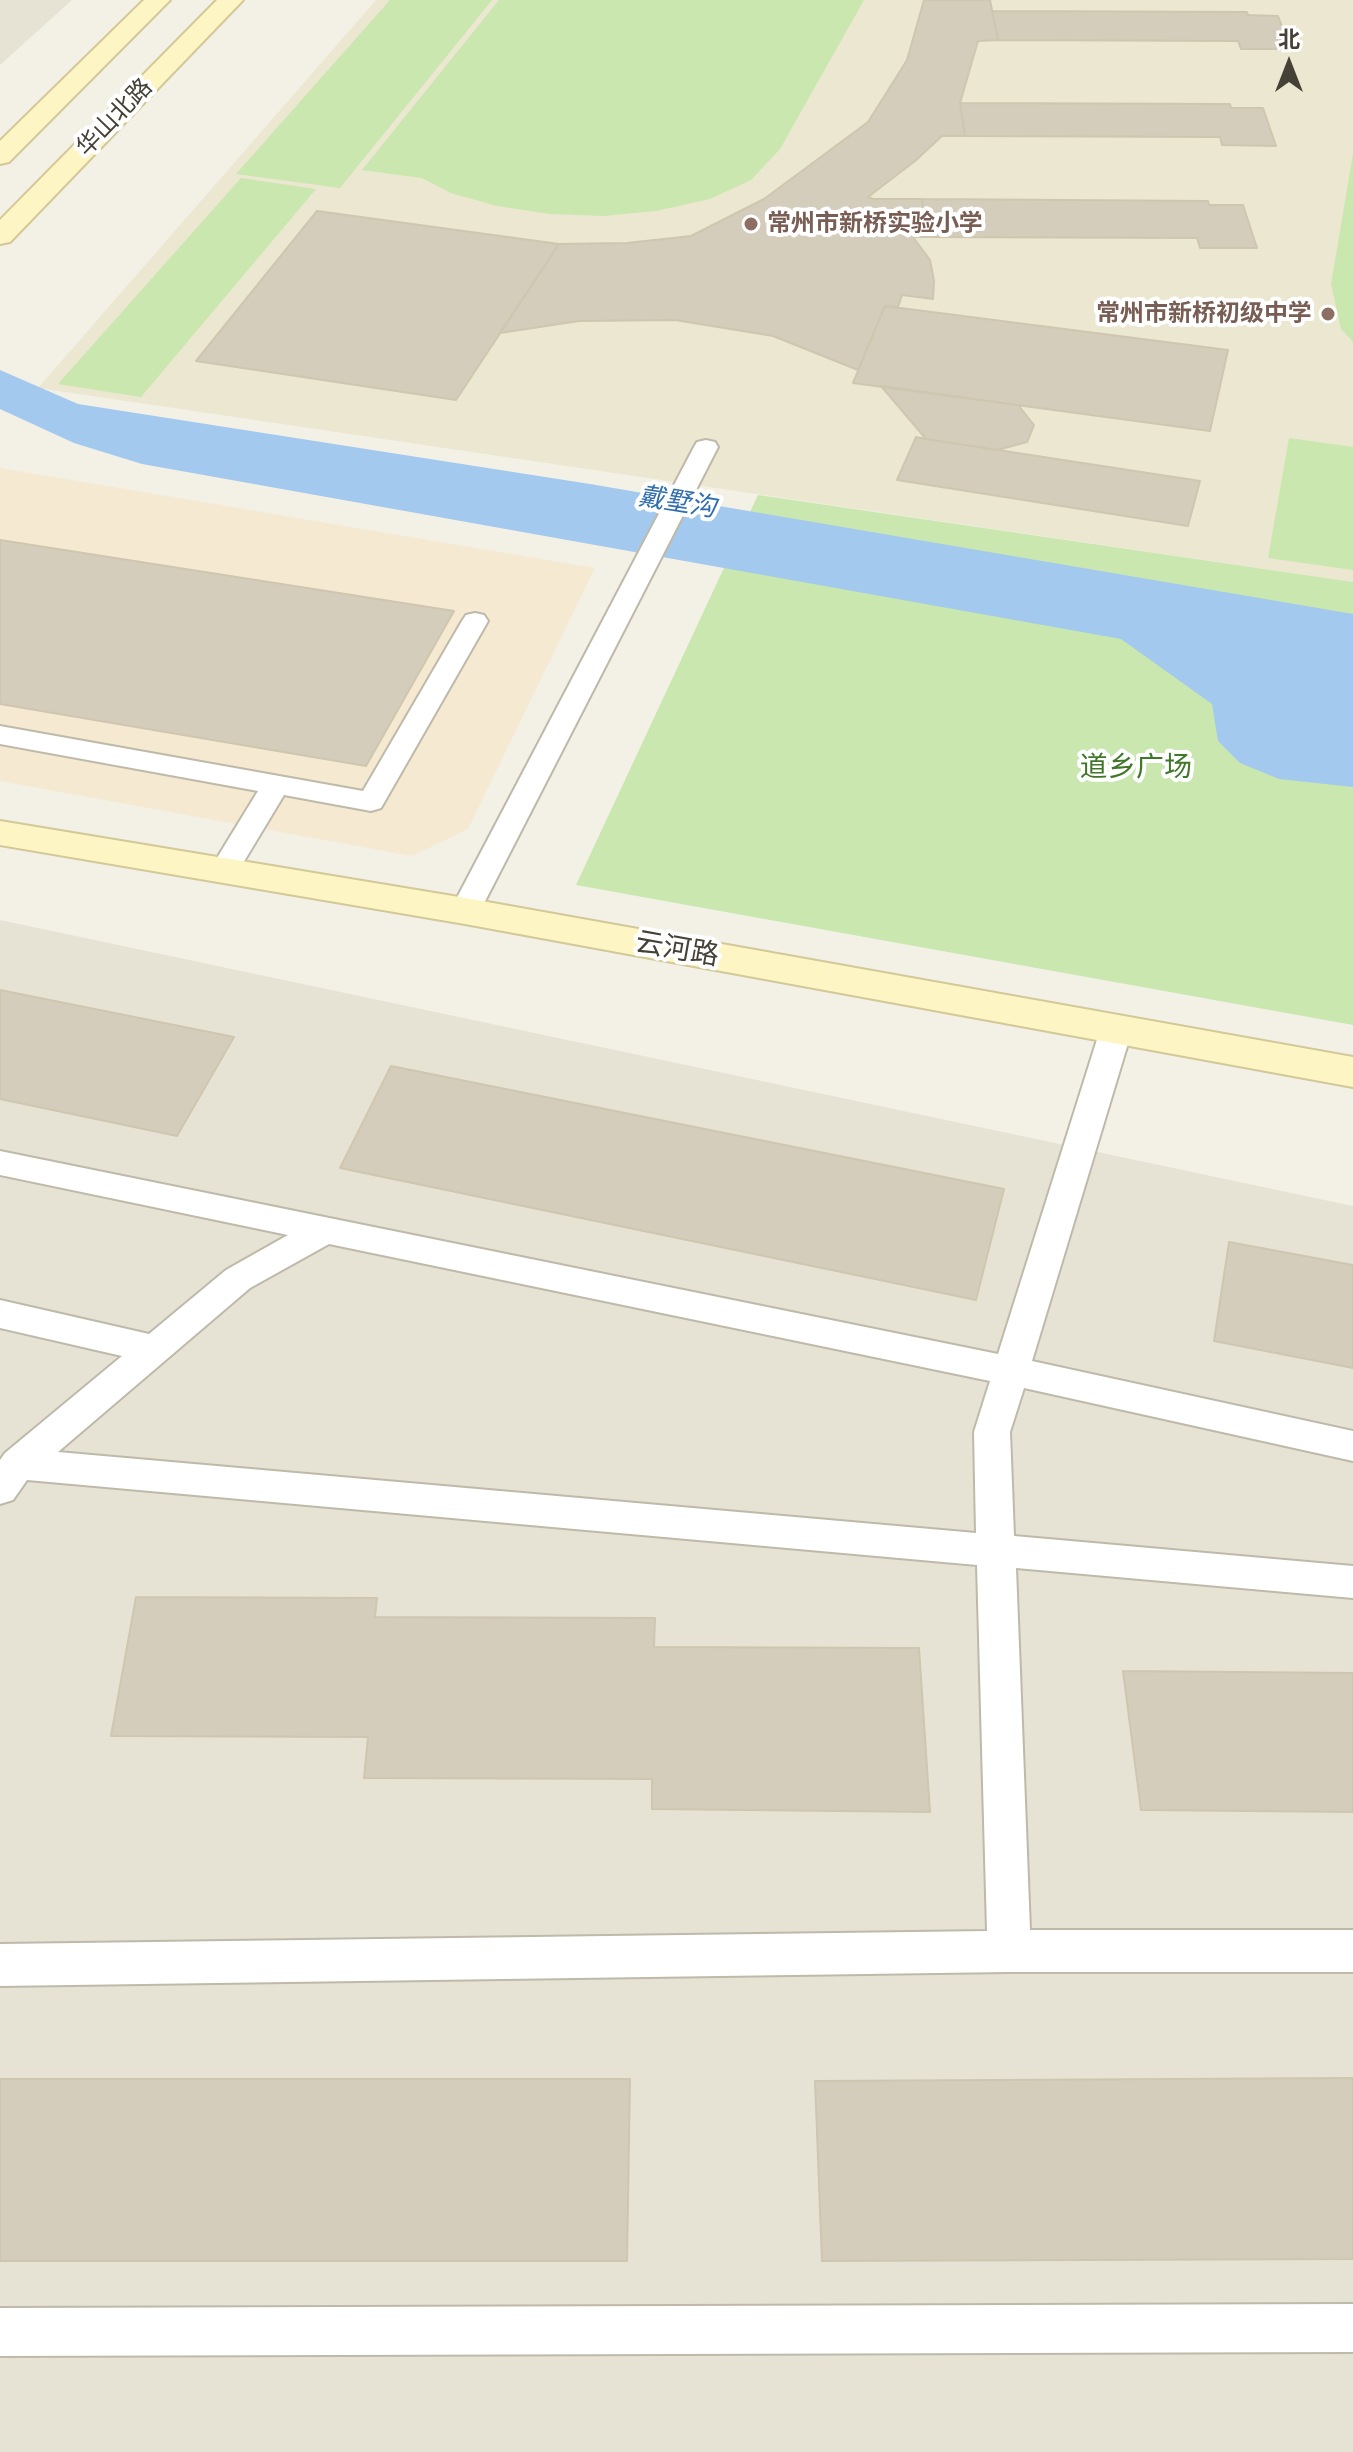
<!DOCTYPE html>
<meta charset="utf-8">
<style>
body{margin:0}
#map{position:relative;width:1353px;height:2452px;overflow:hidden;background:#f3f0e6;font-family:Arial,"Noto Sans SC",sans-serif}
canvas{display:block}
.north{position:absolute;left:1249px;top:24px;width:80px;height:80px;-webkit-text-stroke:6px #fff;paint-order:stroke;rotate:0deg;font-size:22px;font-weight:700;line-height:32px;text-align:center;color:#464136}
.north::after{content:'';display:block;margin:auto;width:28px;height:36px;background:#464136;clip-path:polygon(50% 0,100% 100%,50% 72%,0 100%)}
</style>
<div id="map">
<canvas width="1353" height="2452"></canvas>
<div class="north">北</div>
</div>
<script>
const ctx = document.querySelector('canvas').getContext('2d');
ctx.lineJoin = 'round';
function fillPath(path, color) {
  ctx.fillStyle = color;
  ctx.fill(path, 'evenodd');
}
function toPath(rows) {
  const path = new Path2D();
  for (const r of rows) {
    path.moveTo(r[0], r[1]);
    for (let i = 2; i < r.length; i += 2) path.lineTo(r[i], r[i + 1]);
  }
  return path;
}
function strokePath(path, color, width, dash) {
  ctx.strokeStyle = color;
  ctx.lineWidth = width;
  ctx.lineCap = dash ? 'butt' : 'round';
  ctx.setLineDash(dash || []);
  ctx.stroke(path);
}
function write(font, color, halo, rows, align = 'center') {
  ctx.font = font + ' Arial,"Noto Sans SC",sans-serif';
  ctx.lineWidth = 8;
  ctx.setLineDash([]);
  ctx.textBaseline = 'middle';
  ctx.strokeStyle = halo;
  ctx.fillStyle = color;
  for (const [text, x, y, turn = 0] of rows) {
    ctx.save();
    ctx.translate(x, y);
    ctx.rotate((+turn || 0) * Math.PI / 180);
    ctx.textAlign = isNaN(turn) ? turn : align;
    if (halo) ctx.strokeText(text, 0, 0);
    ctx.fillText(text, 0, 0);
    ctx.restore();
  }
}
fillPath(toPath([
 [0,0,72,0,0,65],
 [0,920,1353,1206,1353,2452,0,2452]
]), '#e7e3d4');
fillPath(toPath([
 [0,468,595,568,468,829,412,856,0,781]
]), '#f5e9d1');
fillPath(toPath([
 [376,0,1353,0,1353,582,38,388]
]), '#ece7d0');
fillPath(toPath([
 [390,0,492,0,340,188,236,174],
 [499,0,864,0,780,149,751,180,710,199,656,211,603,216,550,214,497,206,451,193,422,178,362,170],
 [1353,154,1353,342,1341,329,1331,284],
 [241,178,316,189,141,397,58,384],
 [1289,438,1353,447,1353,570,1268,558],
 [758,495,1353,582,1353,1025,576,885]
]), '#c9e7af');
fillPath(toPath([
 [0,370,78,404,590,484,1353,614,1353,787,1279,779,1240,763,1218,741,1212,704,1121,639,142,464,74,443,0,409]
]), '#a3c9ef');
const building = toPath([
 [924,0,990,0,998,40,978,41,960,103,965,136,942,136,915,161,868,197,873,199,922,199,926,237,913,237,930,260,934,281,933,299,902,295,898,307,885,306,858,370,773,336,675,320,579,321,500,333,559,244,627,243,691,236,764,199,868,122,907,60,924,0],
 [992,11,1247,12,1248,15,1278,16,1291,49,1241,49,1238,41,998,40,992,11],
 [960,103,1230,104,1231,108,1263,108,1276,146,1222,145,1220,137,965,136,960,103],
 [922,199,1208,201,1209,205,1243,205,1257,248,1200,248,1197,238,926,237,922,199],
 [317,211,559,244,456,400,196,361,317,211],
 [885,306,1228,350,1210,431,853,383,885,306],
 [881,386,1018,405,1034,425,1027,442,997,450,926,439,881,386],
 [916,437,926,439,1200,481,1188,526,897,480,916,437],
 [0,540,454,611,366,766,0,704,0,540],
 [0,990,234,1037,177,1136,0,1099,0,990],
 [391,1066,1004,1189,976,1300,340,1168,391,1066],
 [1229,1242,1353,1265,1353,1368,1214,1341,1229,1242],
 [136,1597,377,1598,375,1617,655,1618,654,1647,919,1648,930,1812,652,1809,652,1779,364,1778,368,1737,111,1736,136,1597],
 [1123,1671,1353,1673,1353,1812,1141,1810,1123,1671],
 [1353,2078,1353,2259,822,2261,815,2081,1353,2078],
 [0,2079,630,2079,627,2261,0,2261,0,2079]
]);
fillPath(building, '#d4cdbc');
strokePath(building, '#cfc6af', 2);
const lane = toPath([
 [706,440,715,442,718,447,480,911,476,918,465,921,454,918,450,911,694,447,697,442,706,440],
 [475,613,484,615,488,621,381,808,371,811,284,795,234,878,224,881,214,878,209,871,258,791,0,744,0,726,363,791,462,621,466,615,475,613],
 [1116,1019,1127,1022,1132,1030,1032,1361,1353,1431,1353,1461,1024,1388,1010,1432,1014,1536,1353,1566,1353,1598,1016,1568,1030,1930,1353,1930,1353,1972,1009,1972,0,1986,0,1944,987,1931,977,1565,27,1480,13,1500,0,1504,0,1460,5,1453,122,1356,0,1328,0,1300,149,1334,226,1270,288,1235,0,1175,0,1151,998,1354,1100,1030,1105,1022,1116,1019],
 [329,1244,990,1381,974,1432,976,1533,58,1452,250,1288,329,1244],
 [1353,2304,1353,2352,0,2356,0,2308,1353,2304]
]);
const secondary = toPath([
 [144,0,170,0,9,162,0,164,0,141,144,0],
 [217,0,243,0,10,242,0,244,0,220,217,0],
 [0,821,465,898,1353,1057,1353,1087,465,924,0,845,0,821]
]);
strokePath(lane, '#beb9a9', 4);
strokePath(secondary, '#d3c897', 4);
fillPath(lane, '#fff');
fillPath(secondary, '#fef5c5');
for (const [x, y, r, color] of [
 [751,224,8,"#8d6e63"],
 [1328,314,8,"#8d6e63"]
]) {
  const dot = new Path2D();
  dot.arc(x, y, r, 0, 2 * Math.PI);
  ctx.fillStyle = color;
  ctx.fill(dot);
  strokePath(dot, '#fff', 3);
}
write('24px', '#464136', '#fff', [
 ["华山北路",115,118,-46]
]);
write('bold 24px', '#785e54', '#fff', [
 ["常州市新桥实验小学",767,224],
 ["常州市新桥初级中学",1312,314,"right"]
], 'left');
write('italic 26px', '#306eb0', '#fff', [
 ["戴墅沟",677,503,9]
]);
write('28px', '#407729', '#fff', [
 ["道乡广场",1136,768]
]);
write('28px', '#464136', '#fff', [
 ["云河路",677,950,10]
]);
</script>
